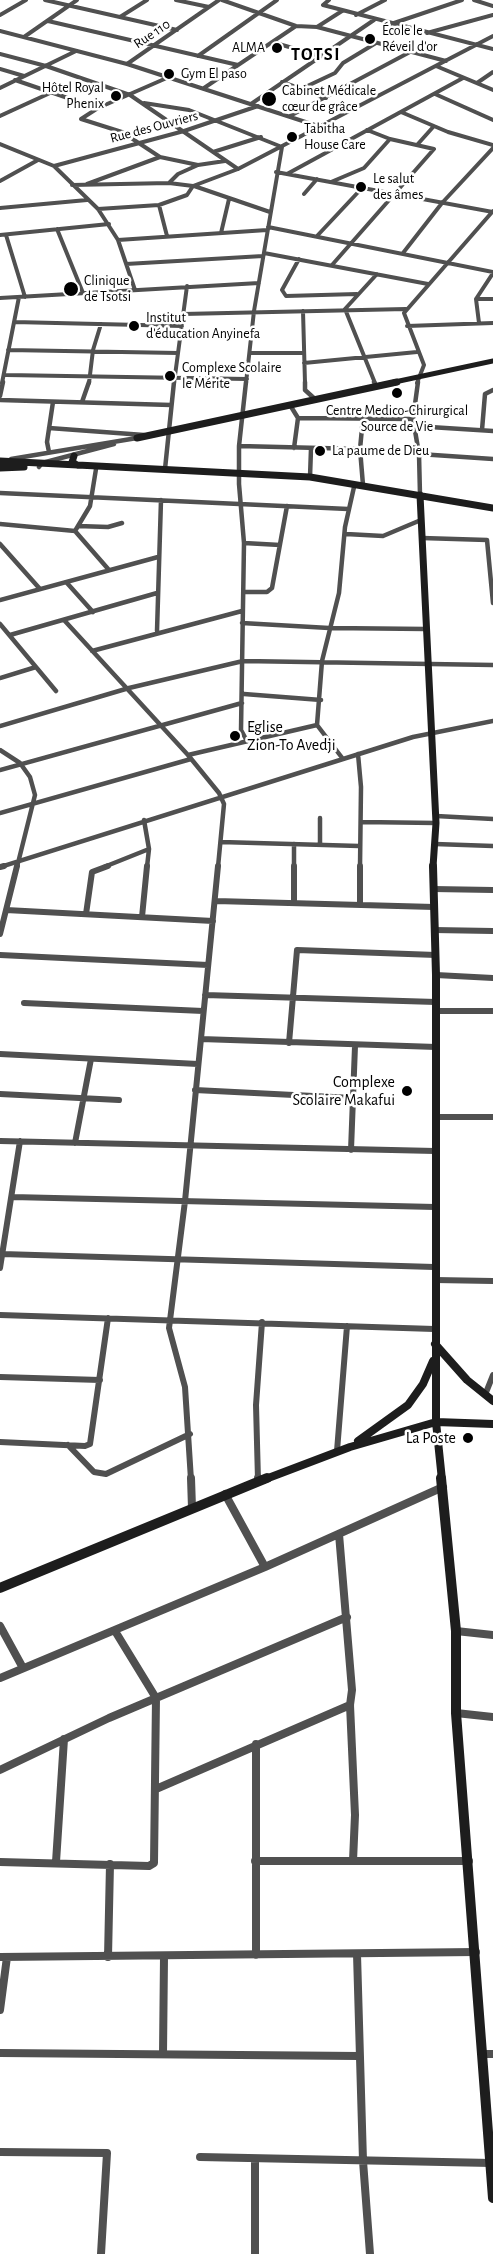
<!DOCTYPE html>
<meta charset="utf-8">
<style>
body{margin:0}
canvas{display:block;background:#fff}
</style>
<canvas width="493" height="2254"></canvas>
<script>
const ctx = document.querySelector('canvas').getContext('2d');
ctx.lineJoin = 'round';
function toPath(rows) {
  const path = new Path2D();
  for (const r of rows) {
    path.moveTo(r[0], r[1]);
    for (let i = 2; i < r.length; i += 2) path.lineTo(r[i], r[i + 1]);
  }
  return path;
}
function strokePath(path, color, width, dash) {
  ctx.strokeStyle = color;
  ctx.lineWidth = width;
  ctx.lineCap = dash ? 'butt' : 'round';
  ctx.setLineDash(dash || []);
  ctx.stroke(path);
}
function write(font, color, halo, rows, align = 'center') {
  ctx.font = font + ' "Alegreya Sans",sans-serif';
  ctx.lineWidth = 5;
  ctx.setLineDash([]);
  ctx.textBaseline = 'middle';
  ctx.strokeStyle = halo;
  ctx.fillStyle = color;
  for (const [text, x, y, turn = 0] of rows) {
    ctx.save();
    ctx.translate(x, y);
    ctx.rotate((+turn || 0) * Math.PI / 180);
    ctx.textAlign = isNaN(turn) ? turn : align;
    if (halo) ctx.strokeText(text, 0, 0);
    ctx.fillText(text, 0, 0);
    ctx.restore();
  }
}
strokePath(toPath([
 [45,0,177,30],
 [176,0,209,7],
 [222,0,296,26,317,27,446,61],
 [329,0,323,5,493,49],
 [474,0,493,6],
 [0,15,26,0],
 [356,15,385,0],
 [120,17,147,0],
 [48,21,238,65],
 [391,24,462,0],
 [317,27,342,11],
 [0,31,127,64,321,127],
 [427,33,493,15],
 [24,37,77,0],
 [272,42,320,56],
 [0,54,46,66,130,95,238,169],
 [198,56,277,0],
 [127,64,219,0],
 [436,66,493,90],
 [0,69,24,76],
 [15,80,97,108],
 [282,82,326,98],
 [477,83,493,72],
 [0,88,76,51],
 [204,88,296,26],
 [301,89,335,73,343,63,376,43],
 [435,94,493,120],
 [144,103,189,110,282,147],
 [251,104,374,20],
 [401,112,448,132,493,145],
 [0,116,50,93],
 [290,116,410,52],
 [0,144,54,166,98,209,118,240,135,290],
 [417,145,434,126],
 [213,152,261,137],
 [160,157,122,132,81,119,98,108,169,77],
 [54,166,184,131,258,106],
 [276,172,493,212],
 [287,174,463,78],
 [0,181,38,160],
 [331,182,364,168,390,139],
 [169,183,178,174,198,165,225,161],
 [87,184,160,157,198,165],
 [72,185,169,183,193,186,187,195,159,205,98,209],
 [193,186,238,169,493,36],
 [194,186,270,212],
 [304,194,317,179],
 [159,205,167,236],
 [0,208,87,200],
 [268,227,493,272],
 [57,229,83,293],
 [221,233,229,199],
 [0,235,109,224],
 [6,235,25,297],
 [317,236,362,188],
 [118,240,267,230],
 [264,253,428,284],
 [403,253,442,203,493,148],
 [299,259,282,290,286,296,357,294],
 [126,264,263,256],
 [332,265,434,149,390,139,367,130],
 [0,298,259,283],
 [476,299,493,299],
 [303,311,305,383],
 [183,314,406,309],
 [14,322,182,326],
 [479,323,476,299,493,273],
 [407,326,493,323],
 [8,350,178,353],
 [251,353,303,353],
 [304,363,417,352],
 [6,375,247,379],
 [2,383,19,297],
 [89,383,93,350,101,324],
 [174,383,187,286],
 [246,383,254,311,282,147],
 [375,383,345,309,377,274],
 [417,383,424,365,404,313,493,211]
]), '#505050', 4);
strokePath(toPath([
 [246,382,239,446,239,484,244,543,241,730,247,741],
 [305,382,305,390,316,400],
 [374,382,376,386],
 [418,382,413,419,419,454,420,495],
 [0,396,3,382],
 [0,400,171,405],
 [82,402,89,382],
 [290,405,298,418,413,419],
 [363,418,360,449,363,485],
 [414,426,493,431],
 [49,428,144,435],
 [482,430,485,394,493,390],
 [239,446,360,449],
 [294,448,298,418],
 [49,452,47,442,53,402],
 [419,454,493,459],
 [11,459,137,438],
 [39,467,42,463,114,444],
 [165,469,174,382],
 [310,477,311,449],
 [0,493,348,509],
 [0,524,75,531],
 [78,526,108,527,122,523],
 [75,531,90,506,96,469],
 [75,531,109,570],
 [346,534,383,536,421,520],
 [422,538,487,540,493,603],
 [244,543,280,545],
 [0,544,40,589],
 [67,583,93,612],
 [244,592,267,592,272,588,287,506],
 [0,600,158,557],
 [64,620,188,755,219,793,224,804,218,867],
 [242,623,329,628,426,629],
 [0,624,56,691],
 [157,631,161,500],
 [10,635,157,593],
 [92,651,242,611],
 [0,678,36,667],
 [244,694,321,700],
 [317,725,343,759],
 [0,726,129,688,243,661,493,665],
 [0,750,20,763,30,777,35,795,17,867],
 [358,754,361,787,360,867],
 [188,755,317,725,322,661,339,593,345,527,354,487],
 [0,770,242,703],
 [0,813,191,759],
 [436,816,493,819],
 [320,818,320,845],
 [144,820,149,849,147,867],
 [361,822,436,823],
 [221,842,359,846],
 [294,844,294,867],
 [435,844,493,846],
 [0,867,413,737,493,721],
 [104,867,149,849]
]), '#505050', 4.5);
strokePath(toPath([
 [294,866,294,902],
 [0,867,4,866],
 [433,889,493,890],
 [216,901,434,907],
 [360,905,360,866],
 [6,910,213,921],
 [86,914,92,872,108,866],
 [142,917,147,866],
 [434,930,493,931],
 [0,934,17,866],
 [0,955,208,965],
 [436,975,493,978],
 [205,995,436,1002],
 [24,1003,203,1011],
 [436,1011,493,1011],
 [201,1039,436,1047],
 [289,1043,297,950,436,955],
 [0,1054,198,1064],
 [195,1090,353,1098],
 [0,1094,119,1100],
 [435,1117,493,1117],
 [0,1141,435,1151],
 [75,1143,91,1059],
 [351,1150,355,1046],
 [12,1197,435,1207],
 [2,1254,434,1267],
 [0,1268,20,1141],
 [435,1280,493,1281],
 [0,1315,434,1329],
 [0,1377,100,1380],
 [485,1395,493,1375],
 [0,1442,85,1446,90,1444,108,1318],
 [68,1445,94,1472,106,1474,190,1434],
 [337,1451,347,1326],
 [191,1480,185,1387,169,1328,185,1201,218,866],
 [258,1480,256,1405,262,1322]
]), '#505050', 6);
strokePath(toPath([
 [191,1478,192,1508],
 [258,1478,258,1481],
 [225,1494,265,1567],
 [339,1534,352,1690,350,1705,355,1815,353,1861],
 [0,1626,23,1668],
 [456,1631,493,1635],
 [0,1678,265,1567,443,1487],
 [456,1713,493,1717],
 [256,1744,256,1955],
 [0,1770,109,1718,347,1617],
 [156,1789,350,1705],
 [255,1861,469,1861],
 [0,1862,149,1866,154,1863,156,1698,115,1631],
 [56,1862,64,1739],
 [357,1954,363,2161,370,2254],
 [0,1957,476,1952],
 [108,1957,110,1864],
 [0,2010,7,1957],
 [0,2053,359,2056],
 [163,2054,164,1957],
 [484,2054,493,2054],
 [0,2152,107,2153,101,2254],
 [200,2157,491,2163],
 [255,2159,255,2254]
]), '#505050', 8);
strokePath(toPath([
 [390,383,493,361]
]), '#1d1d1d', 5);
strokePath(toPath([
 [137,438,397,382],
 [74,456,72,462,77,465],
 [0,461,310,477,493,508],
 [0,468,24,467],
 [420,495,436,823,433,867]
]), '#1d1d1d', 7);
strokePath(toPath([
 [433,866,436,975,436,1422,442,1480],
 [435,1344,467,1380,493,1401],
 [358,1441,408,1405,423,1384,433,1361],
 [263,1480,350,1447,436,1422,493,1424]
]), '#1d1d1d', 8);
strokePath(toPath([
 [441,1478,456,1631,456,1713,493,2198],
 [0,1588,267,1478]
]), '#1d1d1d', 10);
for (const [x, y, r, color] of [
 [370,39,6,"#000"],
 [277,48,6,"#000"],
 [169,74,6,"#000"],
 [116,96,6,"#000"],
 [269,99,8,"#000"],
 [292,137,6,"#000"],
 [361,187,6,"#000"],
 [71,289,8,"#000"],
 [134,326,6,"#000"],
 [170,376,6,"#000"],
 [397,393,6,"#000"],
 [320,451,6,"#000"],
 [235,736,6,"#000"],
 [407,1091,6,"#000"],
 [468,1438,6,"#000"]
]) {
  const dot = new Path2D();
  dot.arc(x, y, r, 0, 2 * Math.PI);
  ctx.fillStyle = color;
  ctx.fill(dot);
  strokePath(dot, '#fff', 2);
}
write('14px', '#000', '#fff', [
 ["École le",382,31],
 ["Réveil d'or",382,47],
 ["ALMA",265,48,"right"],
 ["Gym El paso",181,74],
 ["Hôtel Royal",104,88,"right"],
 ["Phenix",104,104,"right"],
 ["Cabinet Médicale",282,91],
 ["cœur de grâce",282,107],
 ["Tabitha",304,129],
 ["House Care",304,145],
 ["Le salut",373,179],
 ["des âmes",373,195],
 ["Clinique",84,281],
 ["de Tsotsi",84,297],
 ["Institut",146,318],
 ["d'éducation Anyinefa",146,334],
 ["Complexe Scolaire",182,368],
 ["le Mérite",182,384],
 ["Centre Medico-Chirurgical",397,411,"center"],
 ["Source de Vie",397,427,"center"],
 ["La paume de Dieu",332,451]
], 'left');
write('14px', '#000', '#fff', [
 ["Rue 110",152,34,-34],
 ["Rue des Ouvriers",154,127,-15]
]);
write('16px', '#000', '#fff', [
 ["Eglise",247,727,"left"],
 ["Zion-To Avedji",247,745,"left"],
 ["Complexe",395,1082],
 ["Scolaire Makafui",395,1100],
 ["La Poste",456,1438]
], 'right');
ctx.letterSpacing = '1.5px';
write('bold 18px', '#000', '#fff', [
 ["TOTSI",316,55]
]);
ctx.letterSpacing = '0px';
</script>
